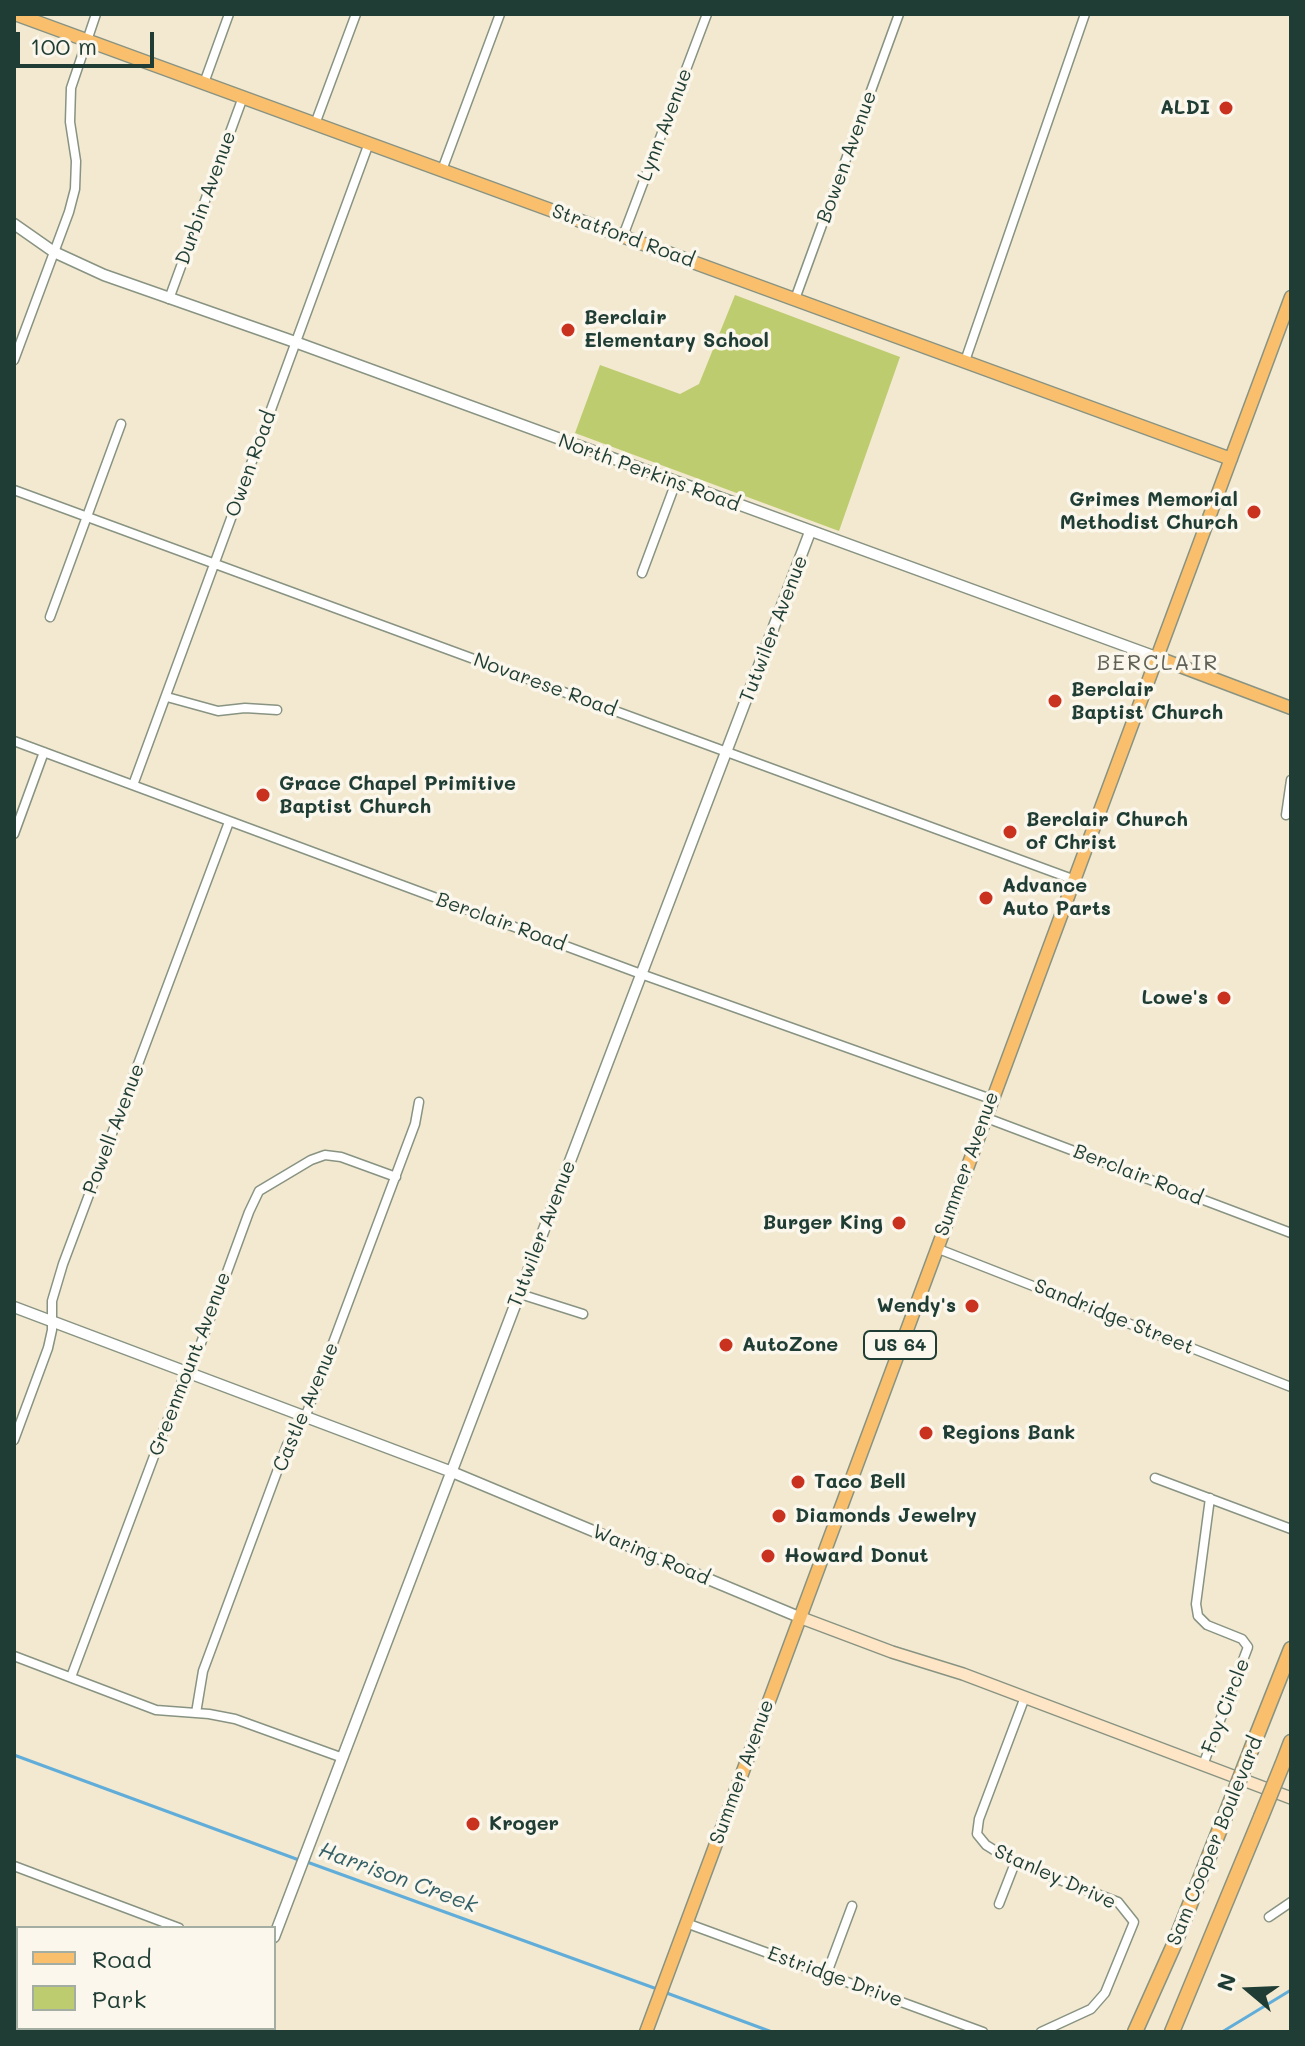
<!DOCTYPE html>
<style>
body{margin:0}
#map{position:relative;width:1305px;height:2046px;overflow:hidden;background:#f2e9d0;font-family:Mali,sans-serif}
canvas{display:block}
.frame{position:absolute;inset:0;border:16px solid #1f3d34;pointer-events:none}
.legend{position:absolute;left:16px;top:1926px;width:260px;height:104px;box-sizing:border-box;background:#fbf7ec;border:2px solid #a3ada2;margin:0;padding:10px 14px;list-style:none;font-size:24px;color:#1f3d34}
.legend li{display:flex;align-items:center;gap:16px;height:40px}
.legend b{width:40px;border:2px solid #a3ada2}
.north{position:absolute;left:1209px;top:1950px;width:80px;height:80px;-webkit-text-stroke:6px #fbf7ec;paint-order:stroke;rotate:289deg;font-size:22px;font-weight:700;line-height:32px;text-align:center;color:#1f3d34}
.north::after{content:'';display:block;margin:auto;width:28px;height:36px;background:#1f3d34;clip-path:polygon(50% 0,100% 100%,50% 72%,0 100%)}
.scale{position:absolute;left:16px;top:32px;width:138px;height:36px;box-sizing:border-box;border:4px solid #1f3d34;border-top:0;padding-left:10px;font-size:24px;line-height:28px;white-space:nowrap;color:#1f3d34;-webkit-text-stroke:6px #fbf7ec;paint-order:stroke}
</style>
<div id="map">
<canvas width="1305" height="2046"></canvas>
<div class="frame"></div>
<ul class="legend">
<li><b style="height:10px;background:#f9bf6d"></b>Road</li>
<li><b style="height:22px;background:#bccc6f"></b>Park</li>
</ul>
<div class="north">N</div>
<div class="scale">100 m</div>
</div>
<script>
const ctx = document.querySelector('canvas').getContext('2d');
ctx.lineJoin = 'round';
function fillPath(path, color) {
  ctx.fillStyle = color;
  ctx.fill(path, 'evenodd');
}
function toPath(rows) {
  const path = new Path2D();
  for (const r of rows) {
    path.moveTo(r[0], r[1]);
    for (let i = 2; i < r.length; i += 2) path.lineTo(r[i], r[i + 1]);
  }
  return path;
}
function strokePath(path, color, width, dash) {
  ctx.strokeStyle = color;
  ctx.lineWidth = width;
  ctx.lineCap = dash ? 'butt' : 'round';
  ctx.setLineDash(dash || []);
  ctx.stroke(path);
}
function write(font, color, halo, rows, align = 'center') {
  ctx.font = font + ' Mali,sans-serif';
  ctx.lineWidth = 7;
  ctx.setLineDash([]);
  ctx.textBaseline = 'middle';
  ctx.strokeStyle = halo;
  ctx.fillStyle = color;
  for (const [text, x, y, turn = 0] of rows) {
    ctx.save();
    ctx.translate(x, y);
    ctx.rotate((+turn || 0) * Math.PI / 180);
    ctx.textAlign = isNaN(turn) ? turn : align;
    if (halo) ctx.strokeText(text, 0, 0);
    ctx.fillText(text, 0, 0);
    ctx.restore();
  }
}
fillPath(toPath([
 [735,295,900,357,839,531,575,433,600,365,680,394,699,384]
]), '#bccc6f');
strokePath(toPath([
 [14,1755,299,1860],
 [307,1862,657,1989],
 [664,1992,772,2032],
 [1222,2032,1291,1990]
]), '#61adda', 3);
const minor = toPath([
 [204,83,229,14],
 [315,124,356,14],
 [442,170,500,14],
 [623,236,707,14],
 [169,299,243,97],
 [795,299,899,14],
 [14,360,69,212,75,189,76,161,70,122,71,88,96,14],
 [965,361,1085,14],
 [14,490,1075,880],
 [642,573,676,482],
 [50,617,121,424],
 [167,697,218,711,245,708,277,710],
 [14,741,641,974,991,1099],
 [133,785,369,143],
 [1286,815,1291,780],
 [14,834,44,752],
 [984,1117,1291,1233],
 [936,1248,1291,1387],
 [520,1294,583,1314],
 [14,1440,48,1348,52,1330,52,1301,63,1264,229,822],
 [1155,1478,1291,1529],
 [14,1656,156,1710,209,1714,235,1719,343,1758],
 [71,1677,186,1371,201,1343,249,1212,259,1191,311,1160,325,1155,341,1157,396,1177],
 [1025,1697,979,1819,977,1834,986,1845,1015,1863,1118,1902,1134,1922,1105,1993,1091,2009,1041,2032],
 [196,1713,203,1671,287,1445,306,1415,415,1124,419,1102],
 [1203,1765,1248,1647,1242,1639,1207,1625,1198,1616,1196,1604,1210,1498],
 [14,1866,179,1928],
 [999,1904,1015,1863],
 [1269,1917,1291,1902],
 [686,1923,983,2032],
 [827,1973,852,1906]
]);
const tertiary = toPath([
 [14,224,54,252,104,275,295,342,1156,657],
 [14,1307,452,1472,799,1617],
 [274,1937,810,532],
 [238,2032,239,2028]
]);
const secondary = toPath([
 [799,1617,892,1652,963,1674,1291,1798]
]);
const primary = toPath([
 [15,14,1231,459],
 [1156,657,1291,708],
 [646,2032,1291,297]
]);
const motorway = toPath([
 [1251,1750,1291,1649],
 [1283,1763,1291,1742],
 [1135,2032,1173,1947,1231,1801],
 [1172,2032,1261,1817]
]);
strokePath(minor, '#889382', 11);
strokePath(tertiary, '#889382', 13);
strokePath(secondary, '#889382', 14);
strokePath(primary, '#889382', 15);
strokePath(motorway, '#889382', 17);
strokePath(minor, '#fff', 8);
strokePath(tertiary, '#fff', 10);
strokePath(secondary, '#fde5c5', 11);
strokePath(primary, '#f9bf6d', 12);
strokePath(motorway, '#f9bf6d', 14);
const motorwayBridge = toPath([
 [1231,1801,1251,1750],
 [1261,1817,1283,1763]
]);
strokePath(motorwayBridge, '#889382', 17, []);
strokePath(motorwayBridge, '#f9bf6d', 14);
for (const [x, y, r, color] of [
 [1226,108,8,"#c8321e"],
 [568,330,8,"#c8321e"],
 [1254,512,8,"#c8321e"],
 [1055,701,8,"#c8321e"],
 [263,795,8,"#c8321e"],
 [1010,832,8,"#c8321e"],
 [986,898,8,"#c8321e"],
 [1224,998,8,"#c8321e"],
 [899,1223,8,"#c8321e"],
 [972,1306,8,"#c8321e"],
 [726,1345,8,"#c8321e"],
 [926,1433,8,"#c8321e"],
 [798,1482,8,"#c8321e"],
 [779,1516,8,"#c8321e"],
 [768,1556,8,"#c8321e"],
 [473,1824,8,"#c8321e"]
]) {
  const dot = new Path2D();
  dot.arc(x, y, r, 0, 2 * Math.PI);
  ctx.fillStyle = color;
  ctx.fill(dot);
  strokePath(dot, '#fbf7ec', 3);
}
for (const [x, y, w] of [
 [900,1345,72]
]) {
  const box = new Path2D();
  box.roundRect(x - w / 2, y - 14, w, 28, 6);
  ctx.fillStyle = '#fbf7ec';
  ctx.fill(box);
  strokePath(box, '#1f3d34', 2);
}
write('bold 18px', '#1f3d34', null, [
 ["US 64",900,1345]
]);
write('bold 20px', '#1f3d34', '#fbf7ec', [
 ["ALDI",1210,108,"right"],
 ["Berclair",584,318],
 ["Elementary School",584,341],
 ["Grimes Memorial",1238,500,"right"],
 ["Methodist Church",1238,523,"right"],
 ["Berclair",1071,690],
 ["Baptist Church",1071,713],
 ["Grace Chapel Primitive",279,784],
 ["Baptist Church",279,807],
 ["Berclair Church",1026,820],
 ["of Christ",1026,843],
 ["Advance",1002,886],
 ["Auto Parts",1002,909],
 ["Lowe's",1208,998,"right"],
 ["Burger King",883,1223,"right"],
 ["Wendy's",956,1306,"right"],
 ["AutoZone",742,1345],
 ["Regions Bank",942,1433],
 ["Taco Bell",814,1482],
 ["Diamonds Jewelry",795,1516],
 ["Howard Donut",784,1556],
 ["Kroger",489,1824]
], 'left');
write('20px', '#1f3d34', '#fbf7ec', [
 ["Lynn Avenue",665,125,-69],
 ["Bowen Avenue",847,157,-70],
 ["Durbin Avenue",206,198,-70],
 ["Stratford Road",623,236,20],
 ["Owen Road",251,464,-70],
 ["North Perkins Road",649,473,20],
 ["Tutwiler Avenue",774,629,-69],
 ["Novarese Road",545,685,20],
 ["Berclair Road",501,922,20],
 ["Powell Avenue",114,1129,-69],
 ["Summer Avenue",967,1164,-70],
 ["Berclair Road",1138,1175,21],
 ["Tutwiler Avenue",542,1234,-69],
 ["Sandridge Street",1114,1317,22],
 ["Greenmount Avenue",190,1364,-69],
 ["Castle Avenue",306,1407,-67],
 ["Waring Road",651,1555,23],
 ["Foy Circle",1226,1706,-69],
 ["Summer Avenue",742,1772,-70],
 ["Sam Cooper Boulevard",1215,1841,-68],
 ["Stanley Drive",1055,1877,24],
 ["Estridge Drive",835,1977,20]
]);
ctx.letterSpacing = '2px';
write('22px', '#616157', '#fbf7ec', [
 ["BERCLAIR",1158,663]
]);
ctx.letterSpacing = '0px';
write('italic 22px', '#335f66', '#fbf7ec', [
 ["Harrison Creek",398,1878,20]
]);
</script>
